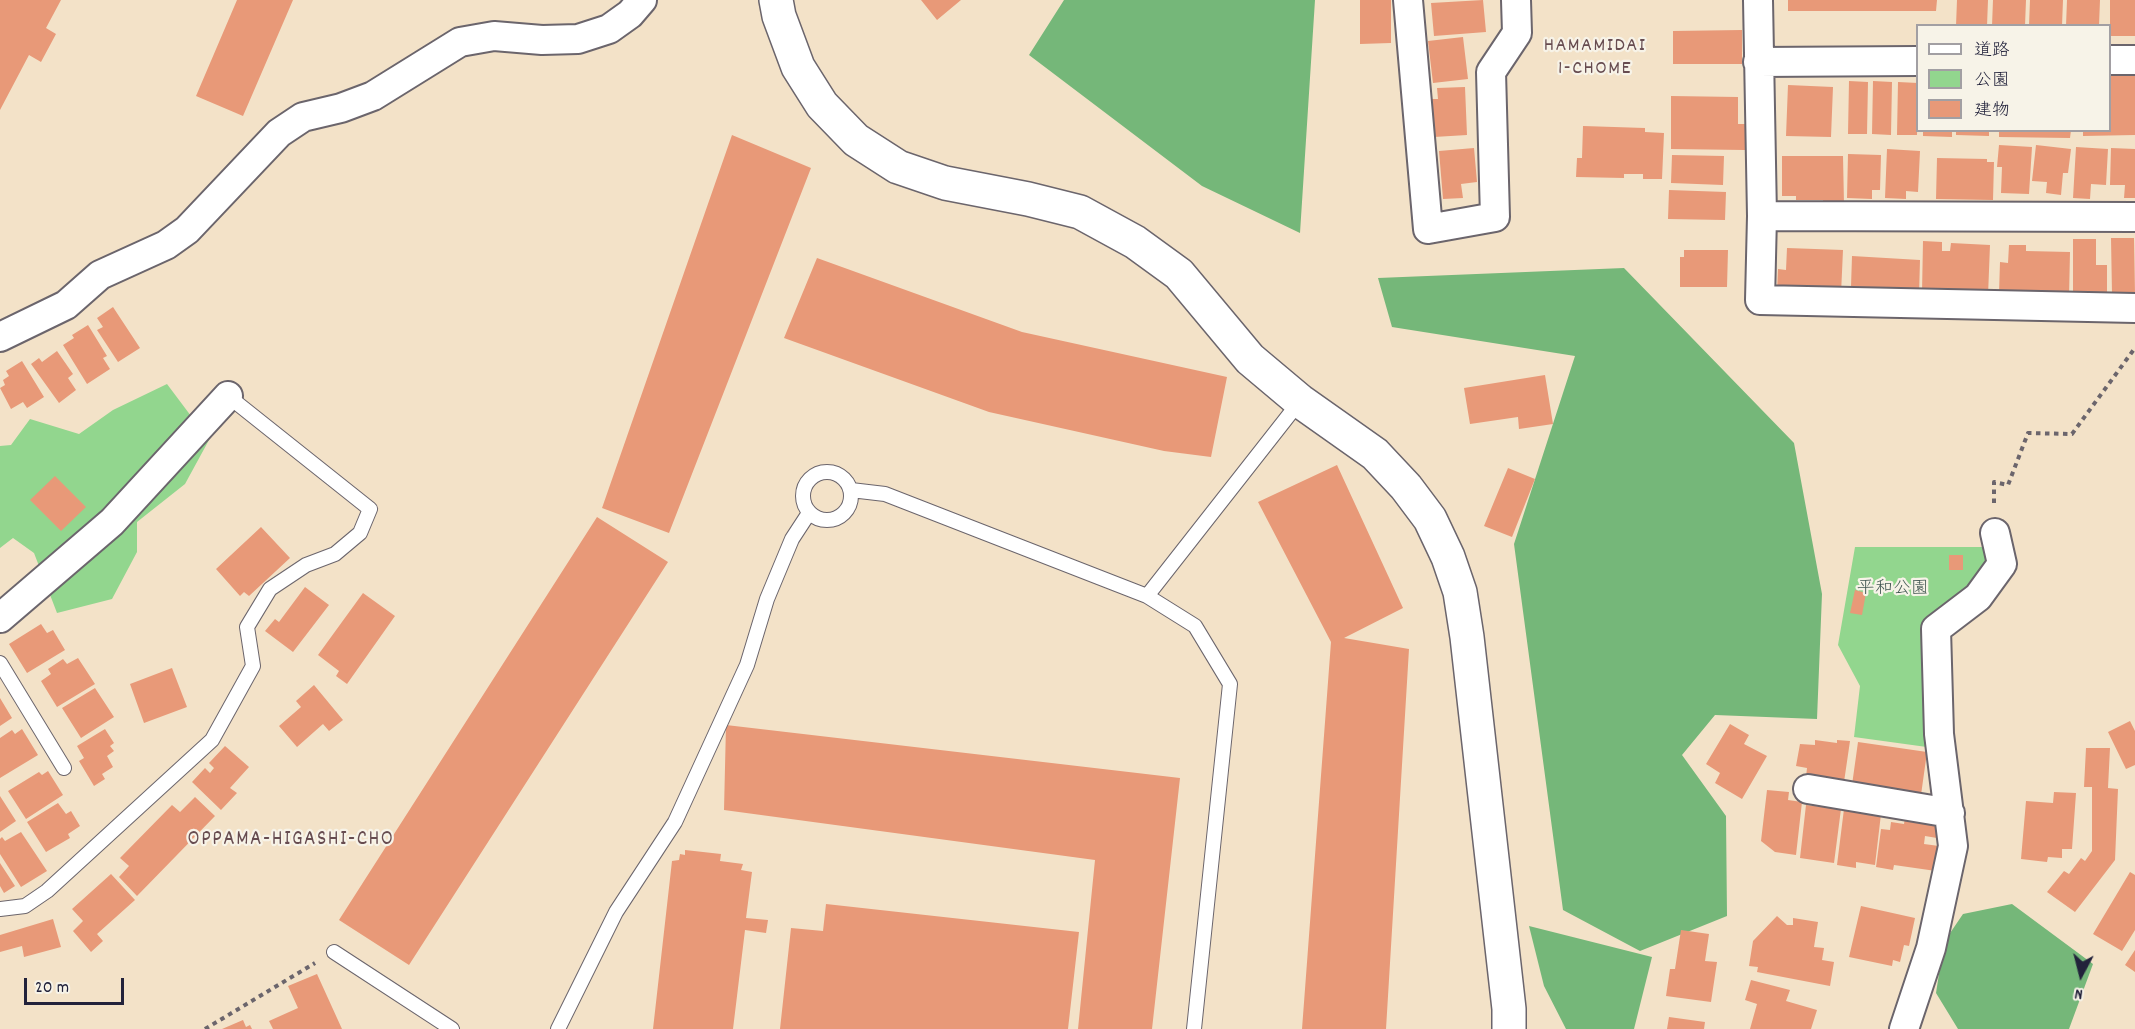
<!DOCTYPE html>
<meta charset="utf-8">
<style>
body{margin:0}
#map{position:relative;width:2135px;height:1029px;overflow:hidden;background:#f3e2c8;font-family:Dekko,"Klee One",sans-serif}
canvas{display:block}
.legend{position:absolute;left:1916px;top:24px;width:195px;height:108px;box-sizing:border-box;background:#f7f3e8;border:2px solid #a29fa3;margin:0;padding:8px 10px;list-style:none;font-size:18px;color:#22223b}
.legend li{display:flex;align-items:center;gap:12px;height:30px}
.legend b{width:30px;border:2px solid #a29fa3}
.north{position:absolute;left:2051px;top:945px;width:60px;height:60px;-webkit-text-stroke:4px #f7f3e8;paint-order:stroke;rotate:187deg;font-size:16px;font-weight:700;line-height:24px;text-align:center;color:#22223b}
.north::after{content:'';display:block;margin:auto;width:21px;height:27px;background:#22223b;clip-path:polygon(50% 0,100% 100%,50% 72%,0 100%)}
.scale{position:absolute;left:24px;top:978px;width:100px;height:27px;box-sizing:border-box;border:3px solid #22223b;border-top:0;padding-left:8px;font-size:18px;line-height:21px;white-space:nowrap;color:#22223b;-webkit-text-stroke:4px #f7f3e8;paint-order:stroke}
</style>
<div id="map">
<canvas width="2135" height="1029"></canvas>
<ul class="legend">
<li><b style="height:8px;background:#fff"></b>道路</li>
<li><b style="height:16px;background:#92d68e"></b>公園</li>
<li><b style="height:16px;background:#e89978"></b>建物</li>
</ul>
<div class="north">N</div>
<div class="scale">20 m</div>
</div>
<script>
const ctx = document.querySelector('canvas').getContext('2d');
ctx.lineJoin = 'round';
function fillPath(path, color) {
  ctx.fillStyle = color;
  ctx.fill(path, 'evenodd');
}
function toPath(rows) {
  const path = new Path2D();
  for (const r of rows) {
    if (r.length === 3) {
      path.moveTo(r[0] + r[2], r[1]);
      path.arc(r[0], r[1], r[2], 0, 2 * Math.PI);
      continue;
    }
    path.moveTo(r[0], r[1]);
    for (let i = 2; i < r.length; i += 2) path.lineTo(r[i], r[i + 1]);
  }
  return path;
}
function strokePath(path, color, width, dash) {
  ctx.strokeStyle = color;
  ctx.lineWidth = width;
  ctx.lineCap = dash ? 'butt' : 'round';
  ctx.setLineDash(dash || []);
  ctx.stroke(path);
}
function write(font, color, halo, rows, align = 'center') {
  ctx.font = font + ' Dekko,"Klee One",sans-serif';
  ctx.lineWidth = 4.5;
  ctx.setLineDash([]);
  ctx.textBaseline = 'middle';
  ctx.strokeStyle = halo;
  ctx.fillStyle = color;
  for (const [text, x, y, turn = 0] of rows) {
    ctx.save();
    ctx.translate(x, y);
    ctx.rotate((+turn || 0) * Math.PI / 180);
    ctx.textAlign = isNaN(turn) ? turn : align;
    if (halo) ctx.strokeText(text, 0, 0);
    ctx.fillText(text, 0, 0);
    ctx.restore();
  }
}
fillPath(toPath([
 [167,384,209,440,185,484,137,522,137,552,112,599,57,613,34,553,13,538,0,548,0,446,11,445,30,419,79,434,113,410],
 [1855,547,1983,547,1990,558,1982,579,1928,620,1934,748,1854,737,1860,686,1838,645]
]), '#92d68e');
fillPath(toPath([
 [1064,0,1315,0,1300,233,1202,186,1029,55],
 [1624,268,1794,443,1822,594,1817,719,1715,715,1682,755,1726,816,1727,916,1640,951,1563,910,1514,544,1575,356,1392,327,1378,278],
 [2012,904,2093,964,2069,1029,1958,1029,1936,993,1944,942,1963,914],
 [1529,926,1652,957,1634,1029,1566,1029,1544,986]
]), '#75b779');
fillPath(toPath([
 [0,0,61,0,46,28,56,34,41,62,29,55,0,110],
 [237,0,293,0,243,116,196,96],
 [921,0,961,0,937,20],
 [1360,0,1391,0,1391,43,1360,44],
 [1483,0,1486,32,1434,36,1431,3],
 [1788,0,1937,0,1936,11,1788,11],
 [1957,0,1988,0,1987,26,1956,26],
 [1993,0,2026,0,2025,26,1992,26],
 [2030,0,2063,0,2062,26,2029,26],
 [2067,0,2100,0,2099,26,2066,26],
 [2110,0,2135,0,2135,36,2110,36],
 [1742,30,1742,64,1673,64,1673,31],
 [1463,37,1468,79,1433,83,1428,41],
 [2110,76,2135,76,2135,135,2083,136,2083,130,2110,130],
 [1849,81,1868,82,1867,134,1848,134],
 [1873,81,1892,82,1891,135,1872,134],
 [1898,82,1918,83,1917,135,1897,135],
 [1788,85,1833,87,1831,137,1786,136],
 [1465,87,1467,135,1434,137,1432,99,1438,99,1437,88],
 [1671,96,1738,97,1738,124,1745,124,1745,150,1671,149],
 [1583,126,1645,128,1645,132,1664,133,1662,179,1643,179,1643,174,1624,174,1624,178,1576,177,1577,158,1582,158],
 [1923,130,1952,130,1952,137,1923,136],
 [1956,130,1989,130,1989,136,1956,135],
 [1999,130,2071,130,2070,138,1999,137],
 [732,135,811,168,669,533,602,508],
 [1999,145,2032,147,2029,194,2001,193,2002,167,1997,167],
 [2036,145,2071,149,2068,173,2063,173,2061,195,2046,193,2047,182,2032,181],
 [2076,147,2108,149,2106,185,2091,184,2090,199,2073,198],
 [1474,148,1477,182,1461,184,1463,198,1443,199,1439,151],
 [2111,148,2135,149,2135,198,2124,198,2125,185,2110,185],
 [1887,149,1920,151,1918,192,1906,191,1906,199,1885,198],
 [1848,154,1881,155,1880,190,1872,190,1872,199,1847,198],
 [1672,155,1724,156,1723,185,1671,183],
 [1782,156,1843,156,1844,204,1823,204,1823,200,1796,200,1796,196,1782,196],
 [1937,158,1987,159,1987,162,1994,162,1993,200,1936,199],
 [1669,190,1726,192,1725,220,1668,219],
 [2111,238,2134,238,2135,294,2112,294],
 [2073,239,2096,239,2096,265,2107,265,2107,295,2073,294],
 [1923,241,1942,242,1942,251,1950,251,1951,243,1990,245,1988,296,1922,293],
 [2009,245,2026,245,2026,251,2070,252,2069,297,1999,294,2000,262,2008,263],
 [1787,248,1843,250,1841,294,1777,292,1778,269,1786,270],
 [1684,250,1728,250,1727,287,1680,287,1680,257,1684,257],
 [1852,256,1920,260,1919,296,1865,294,1865,288,1851,287],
 [817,258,1022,332,1227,377,1211,457,1164,451,989,412,784,338],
 [113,307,140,348,118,362,97,330,103,327,97,318],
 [88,325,107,356,103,358,110,369,87,384,63,345,74,338,72,335],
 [57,351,73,374,68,378,76,390,59,403,31,364,39,358,42,362],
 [22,361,44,397,27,408,23,402,11,409,0,388,5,385,3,380,9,376,6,371],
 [1545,375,1553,424,1519,429,1518,417,1470,424,1464,388],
 [1337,465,1403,608,1344,638,1409,649,1386,1029,1302,1029,1331,642,1258,502],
 [1508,468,1535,479,1512,537,1484,526],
 [55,476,86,507,61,531,30,500],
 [597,517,668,562,409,965,339,920],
 [261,527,290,558,249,596,244,592,240,596,216,569],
 [1949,555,1963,555,1963,570,1949,570],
 [305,587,329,605,293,652,265,631,275,619,279,622],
 [1855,590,1866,593,1862,615,1850,613],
 [363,593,395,616,347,684,336,676,339,671,318,655],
 [41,624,47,633,53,630,65,650,27,673,9,644],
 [78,658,95,684,57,707,41,681,51,674,48,669,63,659,67,664],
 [172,668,187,707,144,723,130,684],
 [314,685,343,720,329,731,323,724,297,747,279,726,301,707,296,701],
 [95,688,114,717,81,738,62,708],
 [0,698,12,718,0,726],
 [2130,721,2135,731,2135,765,2126,769,2108,732],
 [1730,724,1749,735,1744,744,1767,756,1742,799,1715,783,1720,773,1706,764],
 [726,725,1180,778,1152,1029,1078,1029,1095,860,724,810],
 [22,729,38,755,0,778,0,738,12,730,15,734],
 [105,729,114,743,110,746,114,751,107,756,113,767,102,774,105,779,94,786,79,761,84,758,77,746],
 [1815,740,1837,743,1837,740,1850,741,1844,782,1806,777,1807,768,1796,766,1800,744,1815,745],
 [1858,742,1927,752,1921,795,1852,785],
 [225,746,249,767,230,788,237,793,221,810,192,782,205,768,210,773,214,768,209,763],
 [2086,748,2110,748,2108,788,2118,789,2115,860,2075,912,2047,892,2064,871,2069,874,2081,858,2085,861,2092,851,2092,787,2084,787],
 [48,771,63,795,26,819,8,791,39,772,42,775],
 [1767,790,1789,792,1788,800,1802,802,1796,855,1775,852,1761,841],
 [2054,792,2076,793,2072,849,2062,849,2062,858,2048,857,2047,862,2021,859,2026,801,2053,803],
 [0,796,16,821,0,832],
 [195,797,215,816,137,896,119,877,129,866,120,858,172,805,180,812],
 [58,803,66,814,71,811,80,826,68,834,70,838,46,852,27,822],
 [1806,805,1841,809,1834,863,1800,858],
 [1844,809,1881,814,1875,865,1856,862,1856,868,1837,865],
 [1906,811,1939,821,1937,838,1925,836,1924,844,1939,846,1936,871,1894,865,1893,870,1876,867,1881,829,1890,830,1891,822,1904,824],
 [21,832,47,871,21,887,0,854,0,839,2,837,5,841],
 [685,850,721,854,720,861,743,864,741,870,752,872,746,918,768,920,766,933,745,930,733,1029,653,1029,672,861,679,860,680,854,685,855],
 [0,863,15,886,4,893,0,886],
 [2130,872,2135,875,2135,930,2122,951,2093,934],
 [111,874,135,900,97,934,103,941,91,952,73,931,83,921,72,909],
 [826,904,1079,932,1068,1029,780,1029,791,928,823,931],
 [1861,906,1915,918,1909,946,1904,945,1900,962,1893,960,1892,966,1849,957],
 [1777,916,1787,925,1793,925,1793,918,1818,922,1814,947,1824,948,1822,960,1834,962,1830,986,1757,972,1758,967,1749,966,1753,941],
 [53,919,61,947,24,957,22,946,0,952,0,935],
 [1681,930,1709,934,1705,961,1717,962,1711,1002,1666,996,1670,969,1675,969],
 [2135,950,2135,972,2125,965],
 [317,974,342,1029,273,1029,269,1021,298,1008,288,986],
 [1751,980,1790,990,1786,1001,1817,1010,1811,1029,1750,1029,1757,1004,1745,1000],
 [1669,1017,1705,1022,1704,1029,1667,1029],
 [243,1020,246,1027,250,1025,252,1029,222,1029]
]), '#e89978');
const lane = toPath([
 [827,496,24],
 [851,490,885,494,1147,596,1300,401],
 [1147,596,1195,626,1230,684,1194,1029],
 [0,663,64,768],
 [0,909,25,906,47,891,212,740,253,666,247,627,270,589,306,565,335,554,360,533,370,509,228,396],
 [334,952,452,1029],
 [558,1029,616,912,675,822,747,665,767,599,792,539,809,513]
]);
const street = toPath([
 [1408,0,1428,229,1495,217,1491,72,1517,33,1516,0],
 [1758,0,1762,216,1760,300,2135,308],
 [2110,60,2135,60],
 [1758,62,1918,61],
 [1762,216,2135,217],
 [0,337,66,305,100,275,166,245,187,230,279,133,303,117,341,108,373,96,460,42,494,36,542,40,578,39,609,29,630,14,642,0],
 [0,618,112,522,228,396],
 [1808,789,1950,813],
 [1904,1029,1931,948,1953,846,1939,734,1936,629,1978,597,2002,564,1995,533]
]);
const secondary = toPath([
 [776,0,779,16,798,67,822,105,856,140,898,167,945,183,1028,199,1080,212,1135,242,1179,274,1250,359,1300,401,1375,454,1406,487,1430,519,1448,557,1460,592,1467,637,1509,1009,1509,1029]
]);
strokePath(lane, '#6b656c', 16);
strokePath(street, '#6b656c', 32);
strokePath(secondary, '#6b656c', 36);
strokePath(toPath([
 [1994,503,1994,482,2008,485,2028,433,2072,434,2135,348],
 [205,1029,315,963]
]), '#6b656c', 4, [4.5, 4.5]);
strokePath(lane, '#fff', 14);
strokePath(street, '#fff', 28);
strokePath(secondary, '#fff', 33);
write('18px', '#445854', '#f7f3e8', [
 ["平和公園",1893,591]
]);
ctx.letterSpacing = '1.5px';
write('20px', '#674c50', '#f7f3e8', [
 ["HAMAMIDAI",1595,47],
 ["1-CHOME",1595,70]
]);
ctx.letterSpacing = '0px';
ctx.letterSpacing = '1.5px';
write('21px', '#674c50', '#f7f3e8', [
 ["OPPAMA-HIGASHI-CHO",291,841]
]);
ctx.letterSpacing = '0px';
</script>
